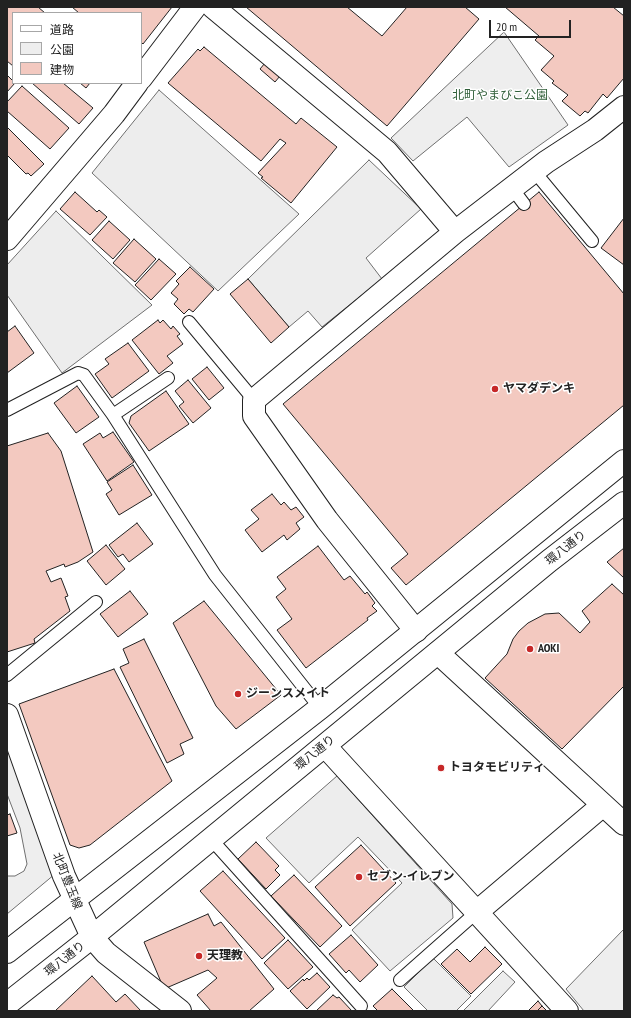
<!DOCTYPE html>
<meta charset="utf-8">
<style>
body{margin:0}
#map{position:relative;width:631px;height:1018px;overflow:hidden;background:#fff;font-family:"PT Sans Narrow","Noto Sans JP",sans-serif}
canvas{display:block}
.frame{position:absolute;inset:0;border:8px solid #222;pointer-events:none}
.legend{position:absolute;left:12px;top:12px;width:130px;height:72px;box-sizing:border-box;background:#fff;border:1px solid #a7a7a7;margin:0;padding:5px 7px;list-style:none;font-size:12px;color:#222}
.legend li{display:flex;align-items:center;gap:8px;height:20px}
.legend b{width:20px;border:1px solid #a7a7a7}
.scale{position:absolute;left:489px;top:20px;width:82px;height:18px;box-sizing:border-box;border:2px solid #222;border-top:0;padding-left:5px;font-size:12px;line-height:14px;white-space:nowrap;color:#222;-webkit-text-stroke:3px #fff;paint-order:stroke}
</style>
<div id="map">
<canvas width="631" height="1018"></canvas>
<div class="frame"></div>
<ul class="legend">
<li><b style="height:5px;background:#fff"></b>道路</li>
<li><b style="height:11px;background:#eee"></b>公園</li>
<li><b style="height:11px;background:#f3c9c0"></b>建物</li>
</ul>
<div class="scale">20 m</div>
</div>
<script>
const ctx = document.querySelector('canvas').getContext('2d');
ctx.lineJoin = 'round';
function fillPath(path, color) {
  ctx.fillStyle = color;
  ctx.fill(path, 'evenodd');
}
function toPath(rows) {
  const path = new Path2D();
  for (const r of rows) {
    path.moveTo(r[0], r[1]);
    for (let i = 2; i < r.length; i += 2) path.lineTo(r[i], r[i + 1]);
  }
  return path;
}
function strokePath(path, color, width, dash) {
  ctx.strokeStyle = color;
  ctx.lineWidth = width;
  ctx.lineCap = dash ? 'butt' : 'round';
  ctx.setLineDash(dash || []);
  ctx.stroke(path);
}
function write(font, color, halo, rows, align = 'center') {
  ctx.font = font + ' "PT Sans Narrow","Noto Sans JP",sans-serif';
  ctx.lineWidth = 3;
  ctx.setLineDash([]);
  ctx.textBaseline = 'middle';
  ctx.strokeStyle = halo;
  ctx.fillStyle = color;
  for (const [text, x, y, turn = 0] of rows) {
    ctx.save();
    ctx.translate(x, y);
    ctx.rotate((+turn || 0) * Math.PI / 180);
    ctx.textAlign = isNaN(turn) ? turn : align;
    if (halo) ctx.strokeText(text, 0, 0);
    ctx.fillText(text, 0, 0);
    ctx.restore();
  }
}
const green = toPath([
 [504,32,568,125,509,167,467,117,413,161,391,138,504,32],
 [7,748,55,874,7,914,7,876,15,876,24,871,27,864,20,828,7,794,7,748],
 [624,929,624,1011,584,1011,566,989,624,929]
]);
fillPath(green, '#eee');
strokePath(green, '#6f6f6f', 1);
const parking = toPath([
 [159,90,299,214,218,291,92,173,159,90],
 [369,160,421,209,366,258,382,279,322,327,308,311,289,327,248,279,369,160],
 [56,211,152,305,62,373,7,295,7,265,56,211],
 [337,776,452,904,453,918,390,971,352,930,402,883,358,837,309,883,266,838,337,776],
 [433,958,471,996,456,1011,428,1011,404,987,433,958],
 [503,971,515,982,488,1011,463,1011,503,971]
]);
fillPath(parking, '#ededed');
strokePath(parking, '#6f6f6f', 1);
const building = toPath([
 [7,7,38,7,45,13,13,13,13,66,7,61,7,7],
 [72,7,172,7,143,44,141,42,141,13,79,13,72,7],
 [246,7,347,7,382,36,407,7,465,7,479,19,387,126,246,7],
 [505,7,613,7,624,16,624,78,607,98,603,94,588,113,585,111,580,116,562,101,568,95,552,83,554,81,541,70,554,56,535,40,539,36,505,7],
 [204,47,296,124,301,118,337,147,291,203,261,178,263,177,258,173,286,143,280,139,261,161,168,83,198,49,200,51,204,47],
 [265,63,280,76,275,82,260,69,265,63],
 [7,75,15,83,7,92,7,75],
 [32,83,63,83,93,108,79,124,32,83],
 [80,83,90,83,86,88,80,83],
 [22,86,69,128,50,149,7,111,7,102,22,86],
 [7,127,44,164,31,176,28,173,26,174,7,155,7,127],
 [75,192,97,212,99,210,107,217,90,235,60,209,75,192],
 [539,192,624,294,624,405,406,585,391,568,408,554,283,404,539,192],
 [624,218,624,265,601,248,624,218],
 [109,221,130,240,113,259,92,240,109,221],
 [134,239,156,259,135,282,113,263,134,239],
 [159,259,176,274,151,300,135,285,159,259],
 [190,267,214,289,193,312,189,309,184,314,174,304,178,299,171,293,179,284,176,281,190,267],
 [248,279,289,327,271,343,230,294,248,279],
 [158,320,160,323,163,320,171,329,173,326,180,334,177,336,183,344,167,356,173,363,159,374,132,340,158,320],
 [15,326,34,353,7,373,7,332,15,326],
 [128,343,149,371,112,398,95,374,109,364,105,359,128,343],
 [207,367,224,388,209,400,192,379,207,367],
 [188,380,211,408,193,423,179,406,184,402,175,391,188,380],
 [77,386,99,417,76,433,54,403,77,386],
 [166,391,189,424,149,451,129,423,131,416,166,391],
 [113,432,134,462,107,481,83,444,100,433,103,438,113,432],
 [48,433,61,451,93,552,78,562,65,567,64,564,46,571,51,582,61,578,68,596,65,597,70,611,34,639,35,643,7,652,7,446,48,433],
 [133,465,152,495,119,515,106,494,112,490,107,482,133,465],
 [272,494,281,505,284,502,291,510,296,507,304,517,296,523,300,529,287,540,284,535,262,552,245,530,259,519,251,510,272,494],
 [137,523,153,544,129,562,123,554,118,557,109,545,137,523],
 [106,545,125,569,106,585,87,561,106,545],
 [318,546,344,580,350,576,365,594,367,592,375,603,372,606,377,611,367,618,368,620,306,668,277,630,292,619,276,597,286,589,277,577,318,546],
 [624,548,624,578,607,562,624,548],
 [612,584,624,595,624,686,562,749,485,678,507,654,513,639,519,631,528,623,545,614,559,613,580,633,590,622,582,611,612,584],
 [130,591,148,614,118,637,100,614,130,591],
 [204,601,281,695,236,729,216,706,173,623,204,601],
 [144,639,193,738,180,744,184,754,167,763,120,667,129,663,123,649,144,639],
 [114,669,172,781,90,845,79,848,70,845,19,704,114,669],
 [10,814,17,833,7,836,7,815,10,814],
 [256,842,279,866,275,870,280,875,266,889,238,859,256,842],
 [361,845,396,883,350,926,315,887,361,845],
 [223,871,285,938,262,959,200,891,223,871],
 [294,875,342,926,320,947,271,896,294,875],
 [208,914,214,926,221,922,274,989,249,1011,211,1011,197,995,217,978,208,970,164,989,144,942,208,914],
 [351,935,378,965,360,982,349,970,346,973,329,954,351,935],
 [288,940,313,967,288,989,264,963,288,940],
 [485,947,502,964,471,994,441,964,457,949,470,962,485,947],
 [317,973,330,987,307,1009,290,991,303,979,304,981,307,978,309,980,317,973],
 [92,976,116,1002,125,994,141,1011,55,1011,92,976],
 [392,989,414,1011,378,1011,373,1006,392,989],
 [333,995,337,998,339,997,352,1011,316,1011,333,995],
 [538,1001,542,1006,537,1011,528,1011,538,1001],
 [542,1006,547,1011,537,1011,542,1006]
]);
fillPath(building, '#f3c9c0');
strokePath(building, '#222', 1);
const lane = toPath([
 [534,171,592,241],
 [512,188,524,204],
 [189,322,254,400],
 [7,410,78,373,84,375,113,415,215,575,320,708],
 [113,415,168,378],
 [7,675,96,602],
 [211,839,361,1006],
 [400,980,478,911]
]);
const street = toPath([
 [213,7,387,152,455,232],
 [141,78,195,7],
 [7,239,114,114,137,83],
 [416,631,327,520,254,416,254,400,455,232,546,162,595,130,624,107],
 [438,653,624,824],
 [325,746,567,1011],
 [478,911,603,805]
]);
const secondary = toPath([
 [7,715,64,876,92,937,106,953,180,1011]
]);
const primary = toPath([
 [7,952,320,708,624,461],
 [7,1004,92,937,549,561,624,503]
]);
strokePath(lane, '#222', 14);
strokePath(street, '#222', 24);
strokePath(secondary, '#222', 24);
strokePath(primary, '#222', 24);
strokePath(lane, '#fff', 12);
strokePath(street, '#fff', 22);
strokePath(secondary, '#fff', 22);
strokePath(primary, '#fff', 22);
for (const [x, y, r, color] of [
 [495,389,4,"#c62828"],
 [530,649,4,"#c62828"],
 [238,694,4,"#c62828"],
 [441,768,4,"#c62828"],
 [359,877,4,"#c62828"],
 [199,956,4,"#c62828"]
]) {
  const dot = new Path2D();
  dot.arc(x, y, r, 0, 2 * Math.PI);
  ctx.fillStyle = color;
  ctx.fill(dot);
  strokePath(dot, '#fff', 1.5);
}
write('12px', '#2f5e38', '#fff', [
 ["北町やまびこ公園",500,96]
]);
write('bold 12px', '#222', '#fff', [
 ["ヤマダデンキ",503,389],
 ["AOKI",538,649],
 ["ジーンスメイト",246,694],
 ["トヨタモビリティ",449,768],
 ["セブン-イレブン",367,877],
 ["天理教",207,956]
], 'left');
write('12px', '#222', '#fff', [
 ["環八通り",566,548,-38],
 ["環八通り",315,753,-39],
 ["北町豊玉線",67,881,68],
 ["環八通り",65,959,-38]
]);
</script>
